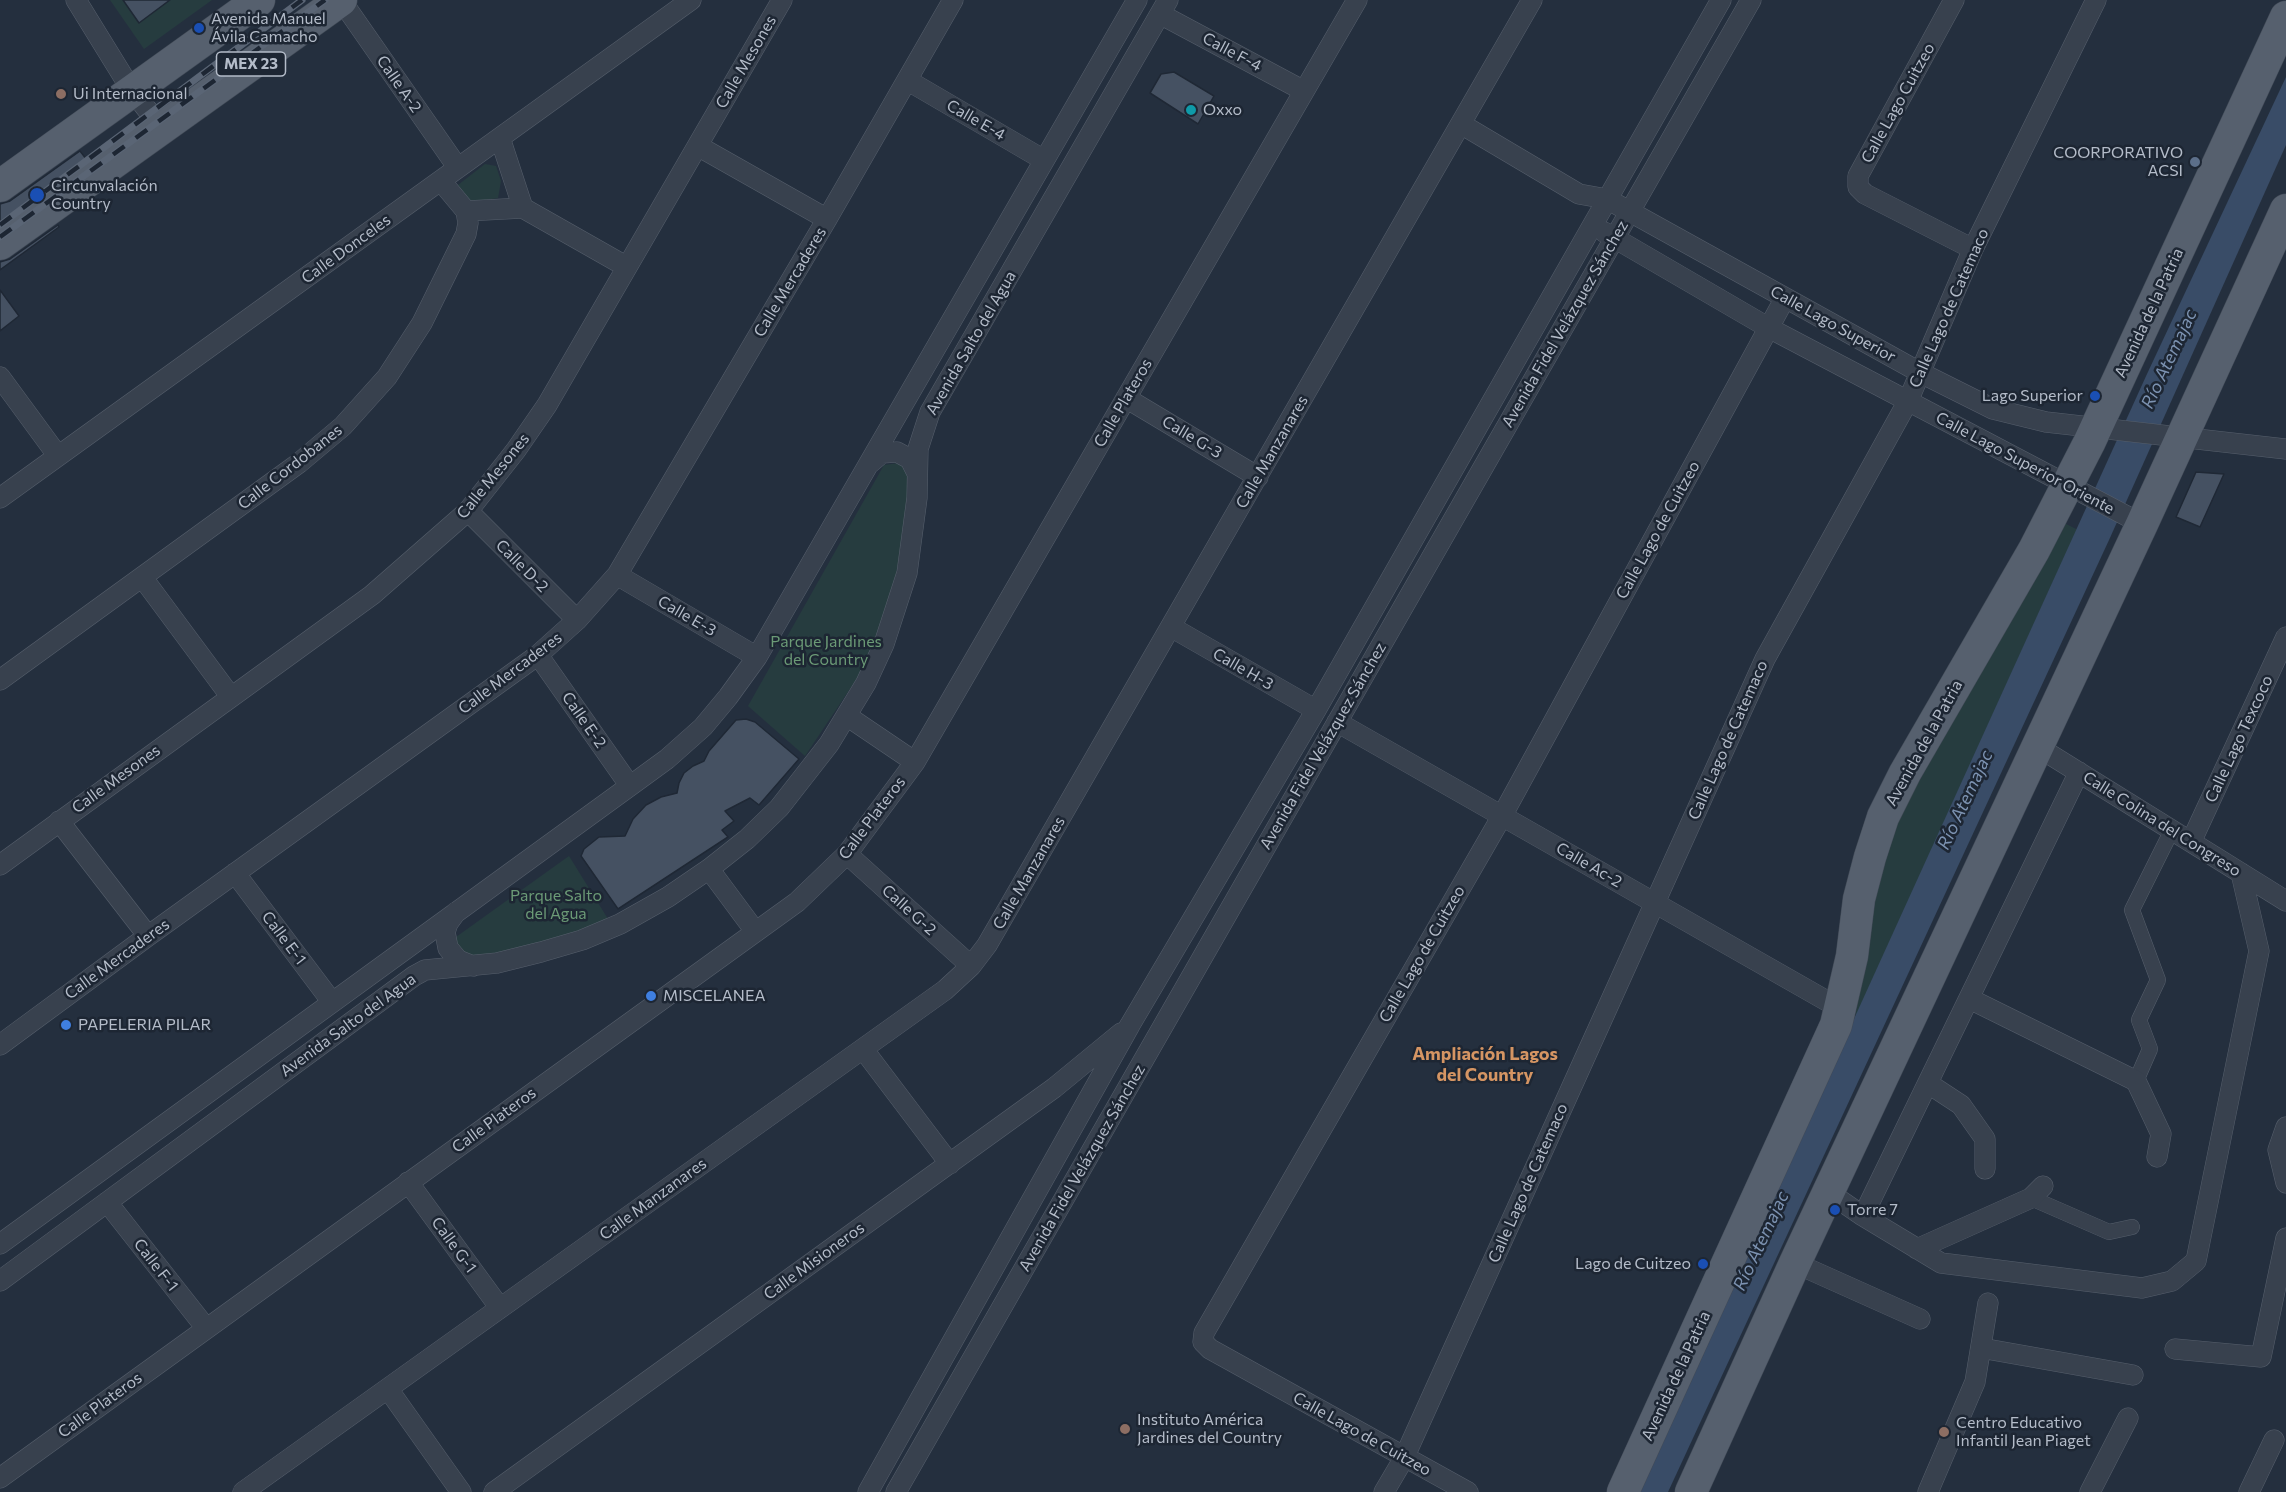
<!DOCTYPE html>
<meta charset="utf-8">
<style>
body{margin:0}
canvas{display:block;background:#242f3e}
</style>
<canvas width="2286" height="1492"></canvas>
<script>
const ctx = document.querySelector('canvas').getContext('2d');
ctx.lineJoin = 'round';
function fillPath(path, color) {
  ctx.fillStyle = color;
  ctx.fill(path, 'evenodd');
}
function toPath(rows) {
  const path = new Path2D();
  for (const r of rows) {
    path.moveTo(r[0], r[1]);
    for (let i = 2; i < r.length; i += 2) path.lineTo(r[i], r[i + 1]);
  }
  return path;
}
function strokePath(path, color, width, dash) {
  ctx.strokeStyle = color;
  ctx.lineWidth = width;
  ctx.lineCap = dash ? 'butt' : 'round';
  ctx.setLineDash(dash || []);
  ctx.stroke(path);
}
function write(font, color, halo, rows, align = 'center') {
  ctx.font = font + ' Commissioner,sans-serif';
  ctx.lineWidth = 5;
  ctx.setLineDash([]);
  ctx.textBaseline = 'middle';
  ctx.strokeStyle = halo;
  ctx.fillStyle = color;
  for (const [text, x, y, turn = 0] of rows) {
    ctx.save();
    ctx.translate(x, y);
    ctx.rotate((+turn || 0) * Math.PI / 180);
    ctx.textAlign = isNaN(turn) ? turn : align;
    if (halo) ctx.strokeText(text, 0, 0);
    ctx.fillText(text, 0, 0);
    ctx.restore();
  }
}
fillPath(toPath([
 [110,0,212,0,144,49],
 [485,164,496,166,501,181,498,198,486,200,477,207,457,193,458,185],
 [899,463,909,475,907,522,892,593,864,668,805,756,748,706,884,465],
 [2064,523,2078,530,1855,1019,1874,882,1891,828],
 [569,856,608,919,545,945,472,961,458,954,456,937]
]), '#263c3f');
fillPath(toPath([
 [2286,77,2286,145,2109,540,1668,1492,1639,1492,2147,374]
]), '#394c67');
const building = toPath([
 [123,0,170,0,139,23,123,0],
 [1174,72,1214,96,1198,124,1150,93,1161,74,1174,72],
 [80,151,87,160,0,222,0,204,10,201,80,151],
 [58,225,59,227,0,270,0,262,10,259,58,225],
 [0,290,19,316,0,331,0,290],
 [2196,472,2224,474,2200,527,2176,517,2196,472],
 [746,719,755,722,799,759,759,805,750,798,725,811,734,821,722,830,728,837,618,909,581,856,584,849,599,837,625,836,633,819,646,805,661,797,677,793,679,783,684,773,693,766,704,761,709,751,736,720,746,719]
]);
fillPath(building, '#455162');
strokePath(building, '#1f2835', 1.5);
const pedestrian = toPath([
 [2136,1081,2150,1049,2139,1020,2158,980,2132,910,2172,830],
 [2031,1198,2109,1232,2132,1227]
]);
const minor = toPath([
 [76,0,129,86,162,129],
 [341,0,458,168],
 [1954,0,1858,176,1858,187,1865,194,1973,249],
 [1160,14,1304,91],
 [907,80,1044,160],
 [1461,124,1579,194,1607,199,1921,373,1993,409,2046,422,2286,449],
 [500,138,523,208],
 [698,146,827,219],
 [466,211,523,208,627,267],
 [1604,232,1769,328,2142,524],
 [0,377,58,456],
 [1126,398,1258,477],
 [869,464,882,453,897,452,910,459,917,473],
 [0,498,691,0],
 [468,511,577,620],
 [617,575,757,657],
 [142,577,231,697],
 [1171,627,1316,710],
 [538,655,630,786],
 [0,680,299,463,343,426,387,377,422,323,466,234,468,223,466,211,441,181],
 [847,716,915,762],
 [1337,722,1841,1009],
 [2038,747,2286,901],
 [59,821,148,936],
 [2191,842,2286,637],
 [847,854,971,966],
 [0,865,372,595,468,511,516,450,547,405,782,0],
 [709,869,755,931],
 [235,873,332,1002],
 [456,912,448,923,445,932,448,948,458,960,473,966],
 [1970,999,2136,1081,2161,1134,2157,1157],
 [0,1045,148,936,538,655,577,620,617,575,827,219,953,0],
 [863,1049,950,1164],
 [1929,1084,1961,1105,1985,1139,1985,1169],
 [2286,1127,2278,1150,2286,1183],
 [408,1182,500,1308],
 [1828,1192,1863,1216,1941,1263,2142,1288,2172,1281,2196,1261,2259,951,2241,873],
 [107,1202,206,1328],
 [1863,1216,2079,772],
 [0,1244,630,786,667,759,703,727,728,697,757,657,1137,0],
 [1917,1249,2031,1198,2043,1186],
 [1795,1263,1920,1319],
 [0,1281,414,976,425,970,497,963,541,952,582,940,620,924,668,897,709,869,747,839,779,808,829,744,866,683,884,644,907,573,917,498,918,449,930,412,1168,0],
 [1981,1348,2133,1375],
 [2175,1349,2261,1357,2286,1238],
 [388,1389,461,1492],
 [0,1478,797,902,847,854,915,762,1357,0],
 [243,1492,945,990,971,966,987,945,1532,0],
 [494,1492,1054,1088,1121,1033],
 [868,1492,1130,1025,1316,710,1721,0],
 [896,1492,1751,0],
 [1384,1492,1404,1458,1765,659,1908,401,1973,249,2096,0],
 [1468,1492,1210,1349,1203,1342,1204,1333,1502,816,1785,298],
 [1928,1492,1975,1382,1988,1303],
 [2090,1492,2128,1418],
 [2249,1492,2274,1440]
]);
const primary = toPath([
 [0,186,259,0],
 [0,244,341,0],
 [1623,1492,1836,1025,1852,956,1859,899,1870,857,1883,817,1905,773,2034,550,2089,443,2286,17],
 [1691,1492,1795,1263,2142,524,2286,210]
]);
strokePath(pedestrian, '#565f6c', 16);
strokePath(minor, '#565f6c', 21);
strokePath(primary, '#414a57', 33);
strokePath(pedestrian, '#38414e', 15);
strokePath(minor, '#38414e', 20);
strokePath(primary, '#56606e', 32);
const rail = toPath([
 [0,225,302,0],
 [0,237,325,0]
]);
strokePath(rail, '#5a6575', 7);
strokePath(rail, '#1d2633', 4.5, [14]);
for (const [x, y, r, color] of [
 [199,28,6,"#1a4fb4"],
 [61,94,6,"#8d6e63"],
 [1191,110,6,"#0f9aa8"],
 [2195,162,6,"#5c6f8a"],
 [37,195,8,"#1a4fb4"],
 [2095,396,6,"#1a4fb4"],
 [651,996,6,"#3f7fe0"],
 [66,1025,6,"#3f7fe0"],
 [1835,1210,6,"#1a4fb4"],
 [1703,1264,6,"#1a4fb4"],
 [1125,1429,6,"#8d6e63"],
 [1944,1432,6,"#8d6e63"]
]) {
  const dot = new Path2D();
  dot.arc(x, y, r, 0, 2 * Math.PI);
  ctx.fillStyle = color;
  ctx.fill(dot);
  strokePath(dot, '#1d2633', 2);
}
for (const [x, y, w] of [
 [251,64,69]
]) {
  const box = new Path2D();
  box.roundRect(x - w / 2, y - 12, w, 24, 4.5);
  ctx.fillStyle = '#1d2633';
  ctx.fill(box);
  strokePath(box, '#b4bcc9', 1.5);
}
write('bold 15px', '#b4bcc9', null, [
 ["MEX 23",251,64]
]);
write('16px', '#b4bcc9', '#1d2633', [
 ["Avenida Manuel",211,19],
 ["Ávila Camacho",211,37],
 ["Ui Internacional",73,94],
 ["Oxxo",1203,110],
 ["COORPORATIVO",2183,153,"right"],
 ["ACSI",2183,171,"right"],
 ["Circunvalación",51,186],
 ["Country",51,204],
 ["Lago Superior",2083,396,"right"],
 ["MISCELANEA",663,996],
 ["PAPELERIA PILAR",78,1025],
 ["Torre 7",1847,1210],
 ["Lago de Cuitzeo",1691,1264,"right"],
 ["Instituto América",1137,1420],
 ["Jardines del Country",1137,1438],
 ["Centro Educativo",1956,1423],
 ["Infantil Jean Piaget",1956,1441]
], 'left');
write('16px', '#b4bcc9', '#1d2633', [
 ["Calle F-4",1232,52,28],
 ["Calle Mesones",746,62,-60],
 ["Calle A-2",399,84,55],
 ["Calle Lago Cuitzeo",1898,103,-61],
 ["Calle E-4",976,120,30],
 ["Calle Donceles",346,249,-36],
 ["Calle Mercaderes",790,282,-59],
 ["Calle Lago de Catemaco",1949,308,-66],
 ["Avenida de la Patria",2149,313,-65],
 ["Avenida Fidel Velázquez Sánchez",1565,324,-60],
 ["Calle Lago Superior",1833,324,29],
 ["Avenida Salto del Agua",971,343,-60],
 ["Calle Plateros",1123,403,-60],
 ["Calle G-3",1192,437,31],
 ["Calle Manzanares",1272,452,-60],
 ["Calle Lago Superior Oriente",2025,463,28],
 ["Calle Cordobanes",290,467,-38],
 ["Calle Mesones",493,476,-51],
 ["Calle Lago de Cuitzeo",1658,530,-61],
 ["Calle D-2",522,566,45],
 ["Calle E-3",687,616,30],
 ["Calle H-3",1243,669,30],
 ["Calle Mercaderes",510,673,-37],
 ["Calle E-2",584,720,55],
 ["Calle Lago Texcoco",2239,739,-65],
 ["Calle Lago de Catemaco",1728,740,-66],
 ["Avenida de la Patria",1924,743,-61],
 ["Avenida Fidel Velázquez Sánchez",1323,746,-60],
 ["Calle Mesones",116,779,-36],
 ["Calle Plateros",872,818,-53],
 ["Calle Colina del Congreso",2162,824,32],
 ["Calle Ac-2",1589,865,30],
 ["Calle Manzanares",1029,873,-60],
 ["Calle G-2",909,910,42],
 ["Calle E-1",284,938,53],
 ["Calle Lago de Cuitzeo",1422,954,-60],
 ["Calle Mercaderes",117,959,-36],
 ["Avenida Salto del Agua",348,1025,-36],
 ["Calle Plateros",494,1120,-36],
 ["Avenida Fidel Velázquez Sánchez",1082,1168,-60],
 ["Calle Lago de Catemaco",1528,1183,-66],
 ["Calle Manzanares",653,1199,-36],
 ["Calle G-1",454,1245,54],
 ["Calle Misioneros",814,1261,-36],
 ["Calle F-1",156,1265,52],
 ["Avenida de la Patria",1676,1376,-65],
 ["Calle Plateros",100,1405,-36],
 ["Calle Lago de Cuitzeo",1362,1434,29]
]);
write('16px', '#6b9a76', '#1d2633', [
 ["Parque Jardines",826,642],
 ["del Country",826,660],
 ["Parque Salto",556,896],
 ["del Agua",556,914]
]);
write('italic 18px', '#7c92b1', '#1d2633', [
 ["Río Atemajac",2169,359,-65],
 ["Río Atemajac",1965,800,-65],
 ["Río Atemajac",1761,1241,-65]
]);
write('bold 18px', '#d59563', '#1d2633', [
 ["Ampliación Lagos",1485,1054],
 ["del Country",1485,1075]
]);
</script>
